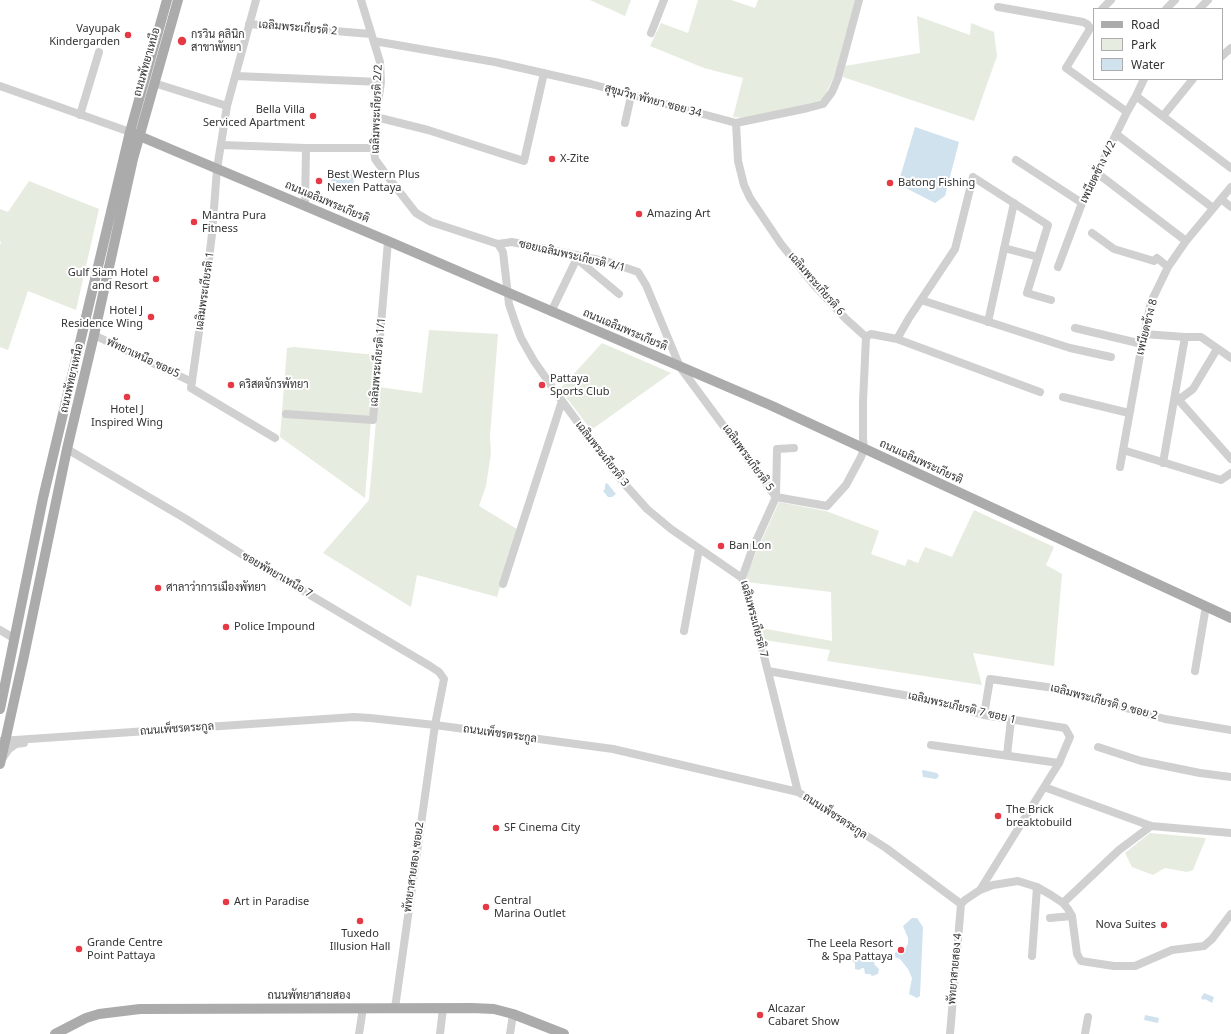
<!DOCTYPE html>
<meta charset="utf-8">
<style>
body{margin:0}
#map{position:relative;width:1231px;height:1034px;overflow:hidden;background:#fff;font-family:"Noto Sans",sans-serif}
canvas{display:block}
.legend{position:absolute;left:1093px;top:8px;width:130px;height:72px;box-sizing:border-box;background:#fff;border:1px solid #adadad;margin:0;padding:5px 7px;list-style:none;font-size:12px;color:#333}
.legend li{display:flex;align-items:center;gap:8px;height:20px}
.legend b{width:20px;border:1px solid #adadad}
</style>
<div id="map">
<canvas width="1231" height="1034"></canvas>
<ul class="legend">
<li><b style="height:5px;background:#ababab"></b>Road</li>
<li><b style="height:11px;background:#e6ecdf"></b>Park</li>
<li><b style="height:11px;background:#cfe2ee"></b>Water</li>
</ul>
</div>
<script>
const ctx = document.querySelector('canvas').getContext('2d');
ctx.lineJoin = 'round';
function fillPath(path, color) {
  ctx.fillStyle = color;
  ctx.fill(path, 'evenodd');
}
function toPath(rows) {
  const path = new Path2D();
  for (const r of rows) {
    path.moveTo(r[0], r[1]);
    for (let i = 2; i < r.length; i += 2) path.lineTo(r[i], r[i + 1]);
  }
  return path;
}
function strokePath(path, color, width, dash) {
  ctx.strokeStyle = color;
  ctx.lineWidth = width;
  ctx.lineCap = dash ? 'butt' : 'round';
  ctx.setLineDash(dash || []);
  ctx.stroke(path);
}
function write(font, color, halo, rows, align = 'center') {
  ctx.font = font + ' "Noto Sans",Sarabun,sans-serif';
  ctx.lineWidth = 4;
  ctx.setLineDash([]);
  ctx.textBaseline = 'middle';
  ctx.strokeStyle = halo;
  ctx.fillStyle = color;
  for (const [text, x, y, turn = 0] of rows) {
    ctx.save();
    ctx.translate(x, y);
    ctx.rotate((+turn || 0) * Math.PI / 180);
    ctx.textAlign = isNaN(turn) ? turn : align;
    if (halo) ctx.strokeText(text, 0, 0);
    ctx.fillText(text, 0, 0);
    ctx.restore();
  }
}
fillPath(toPath([
 [590,0,631,0,625,16],
 [698,0,731,0,755,8,758,0,855,0,835,75,823,99,808,105,746,118,733,117,743,78,704,68,650,46,661,23,688,33],
 [917,16,970,35,971,23,994,32,997,56,974,121,843,77,845,66,920,53],
 [29,181,99,209,76,310,28,291,8,350,0,347,0,245,1,242,0,241,0,209,8,212],
 [429,330,498,334,490,436,491,453,486,486,479,506,517,529,497,597,417,575,411,607,323,553,369,500,379,387,422,393],
 [602,343,671,373,591,430,560,389],
 [294,347,376,355,365,498,280,437,287,348],
 [779,502,826,511,879,531,871,554,905,566,908,559,918,563,925,547,952,557,974,510,1054,547,1046,565,1062,574,1054,666,973,653,982,685,827,661,830,650,764,640,761,628,832,641,831,592,746,582,748,570],
 [1150,833,1206,838,1193,870,1187,872,1165,868,1153,875,1132,867,1125,853]
]), '#e6ecdf');
fillPath(toPath([
 [915,127,959,142,945,196,935,203,898,184],
 [353,172,354,186,332,187,331,173],
 [606,483,608,484,616,494,612,497,608,497,603,491,605,489,605,485],
 [923,770,937,773,939,776,936,779,923,777,922,771],
 [912,918,917,918,923,927,920,996,917,998,909,994,912,978,908,969,900,959,895,957,895,953,899,951,904,951,908,944,908,938,903,926],
 [856,951,876,958,874,964,879,969,878,974,872,976,870,974,865,974,864,968,862,968,859,970,855,969,855,963,852,961],
 [1204,993,1214,997,1212,1003,1205,999,1203,1000,1201,998],
 [1145,1015,1159,1018,1158,1023,1144,1020]
]), '#cfe2ee');
strokePath(toPath([
 [256,0,227,106,217,169,212,234,207,276,191,388,275,438],
 [361,0,380,62,381,82,376,117,374,148,375,159,391,181,416,213,431,222,498,244,503,252,509,304,515,322,521,338,534,361,562,401,621,480,647,509,671,529,742,578],
 [998,7,1083,22,1087,24,1090,28,1088,32,1066,68,1127,112],
 [1102,9,1111,0],
 [1166,9,1175,0],
 [1199,9,1208,0],
 [249,24,371,34],
 [651,33,664,0],
 [374,41,495,62,591,84,736,123,808,108,823,104,832,92,838,78,859,0],
 [1222,56,1231,48],
 [236,76,381,82],
 [154,83,227,106],
 [0,86,130,132],
 [1136,96,1231,168],
 [80,115,99,52],
 [1163,116,1193,79],
 [376,117,428,130,524,161,544,73],
 [625,123,631,96],
 [736,123,738,161,744,185,750,198,781,244,814,285,846,319,866,337,863,402,863,439,864,449,861,457,846,485,827,506,776,497,752,550,742,578,761,644,798,792],
 [1116,134,1213,208],
 [222,145,306,148,374,148],
 [1016,160,1082,203],
 [1097,173,1186,241],
 [1221,199,1231,207],
 [305,206,306,148],
 [1092,233,1114,249,1154,261,1157,258,1168,267],
 [498,244,512,242,609,262,638,272,646,285,680,367,776,497,777,449,794,448],
 [1004,248,1038,257],
 [577,259,619,294],
 [1058,267,1082,203,1127,112,1136,96,1144,79],
 [921,300,1070,348,1111,357],
 [551,312,578,256],
 [988,322,1014,203],
 [1075,328,1142,344],
 [1144,334,1185,337,1201,337,1231,358],
 [94,335,192,382],
 [866,337,871,334,897,339,1040,392],
 [897,339,909,318,955,249,973,177,1048,225,1027,293,1051,300],
 [1063,397,1129,413],
 [1176,397,1231,459],
 [1176,397,1181,398,1193,389,1217,349],
 [286,414,373,420,388,241],
 [67,449,186,519,251,560,430,666,439,672,444,679,435,725,395,1008],
 [1123,450,1221,480,1231,473],
 [1163,463,1185,337],
 [1120,467,1142,344,1151,302,1168,267,1186,241,1231,187],
 [503,584,562,401],
 [0,630,15,639],
 [684,631,699,549],
 [768,671,932,700,984,715,1065,728,1070,737,1059,763,980,890],
 [1195,671,1206,606],
 [984,715,990,679,1054,688,1165,719,1231,730],
 [0,741,354,717,370,718,435,725,613,749,798,792,886,848,961,904],
 [931,745,1059,763],
 [1098,747,1141,761,1200,773,1231,777],
 [1007,755,1011,720],
 [2,759,9,749,16,744,24,743],
 [1044,787,1151,826,1231,833],
 [1063,903,1119,850,1151,826],
 [961,904,965,900,980,890,993,885,1018,881,1037,887,1051,895,1063,903,1068,909,1072,916,1077,954,1081,961,1114,966,1135,966,1172,950,1204,946,1212,939,1231,914],
 [1050,918,1072,916],
 [1032,956,1037,887],
 [359,1034,363,1008],
 [440,1034,443,1008],
 [510,1034,513,1014],
 [950,1034,961,904],
 [1085,1034,1088,1017]
]), '#d0d0d0', 8);
strokePath(toPath([
 [130,132,388,241,770,405,1231,618],
 [0,709,43,498,130,132,167,0],
 [0,764,24,656,67,449,94,335,133,159,178,0],
 [55,1034,86,1018,99,1014,140,1009,472,1008,494,1009,513,1014,564,1034]
]), '#ababab', 10);
for (const [x, y, r, color] of [
 [128,35,4,"#e63946"],
 [182,41,5,"#e63946"],
 [313,116,4,"#e63946"],
 [552,159,4,"#e63946"],
 [319,181,4,"#e63946"],
 [890,183,4,"#e63946"],
 [639,214,4,"#e63946"],
 [194,222,4,"#e63946"],
 [156,279,4,"#e63946"],
 [151,317,4,"#e63946"],
 [231,385,4,"#e63946"],
 [542,385,4,"#e63946"],
 [127,397,4,"#e63946"],
 [721,546,4,"#e63946"],
 [158,588,4,"#e63946"],
 [226,627,4,"#e63946"],
 [998,816,4,"#e63946"],
 [496,828,4,"#e63946"],
 [226,902,4,"#e63946"],
 [486,907,4,"#e63946"],
 [360,921,4,"#e63946"],
 [1164,925,4,"#e63946"],
 [79,949,4,"#e63946"],
 [901,950,4,"#e63946"],
 [760,1015,4,"#e63946"]
]) {
  const dot = new Path2D();
  dot.arc(x, y, r, 0, 2 * Math.PI);
  ctx.fillStyle = color;
  ctx.fill(dot);
  strokePath(dot, '#fff', 1.5);
}
write('11px', '#333', '#fff', [
 ["เฉลิมพระเกียรติ 2",298,28,5],
 ["ถนนพัทยาเหนือ",147,62,-74],
 ["สุขุมวิท พัทยา ซอย 34",653,101,15],
 ["เฉลิมพระเกียรติ 2/2",377,109,-88],
 ["เพนียดช้าง 4/2",1098,172,-64],
 ["ถนนเฉลิมพระเกียรติ",327,202,23],
 ["ซอยเฉลิมพระเกียรติ 4/1",572,256,13],
 ["เฉลิมพระเกียรติ 6",816,284,49],
 ["เฉลิมพระเกียรติ 1",205,291,-82],
 ["เพนียดช้าง 8",1147,327,-76],
 ["ถนนเฉลิมพระเกียรติ",625,330,23],
 ["พัทยาเหนือ ซอย5",143,358,25],
 ["เฉลิมพระเกียรติ 1/1",378,362,-85],
 ["ถนนพัทยาเหนือ",72,378,-77],
 ["เฉลิมพระเกียรติ 3",602,454,52],
 ["เฉลิมพระเกียรติ 5",748,458,54],
 ["ถนนเฉลิมพระเกียรติ",921,462,25],
 ["ซอยพัทยาเหนือ 7",277,575,30],
 ["เฉลิมพระเกียรติ 7",754,619,75],
 ["เฉลิมพระเกียรติ 9 ซอย 2",1104,702,15],
 ["เฉลิมพระเกียรติ 7 ซอย 1",962,708,13],
 ["ถนนเพ็ชรตระกูล",177,729,-4],
 ["ถนนเพ็ชรตระกูล",500,734,8],
 ["ถนนเพ็ชรตระกูล",835,816,33],
 ["พัทยาสายสอง ซอย2",414,867,-82],
 ["พัทยาสายสอง 4",955,969,-85],
 ["ถนนพัทยาสายสอง",309,996]
]);
write('11px', '#333', '#fff', [
 ["Vayupak",120,29,"right"],
 ["Kindergarden",120,42,"right"],
 ["กรวิน คลินิก",191,35],
 ["สาขาพัทยา",191,48],
 ["Bella Villa",305,110,"right"],
 ["Serviced Apartment",305,123,"right"],
 ["X-Zite",560,159],
 ["Best Western Plus",327,175],
 ["Nexen Pattaya",327,188],
 ["Batong Fishing",898,183],
 ["Amazing Art",647,214],
 ["Mantra Pura",202,216],
 ["Fitness",202,229],
 ["Gulf Siam Hotel",148,273,"right"],
 ["and Resort",148,286,"right"],
 ["Hotel J",143,311,"right"],
 ["Residence Wing",143,324,"right"],
 ["Pattaya",550,379],
 ["Sports Club",550,392],
 ["คริสตจักรพัทยา",239,385],
 ["Hotel J",127,410,"center"],
 ["Inspired Wing",127,423,"center"],
 ["Ban Lon",729,546],
 ["ศาลาว่าการเมืองพัทยา",166,588],
 ["Police Impound",234,627],
 ["The Brick",1006,810],
 ["breaktobuild",1006,823],
 ["SF Cinema City",504,828],
 ["Central",494,901],
 ["Marina Outlet",494,914],
 ["Art in Paradise",234,902],
 ["Nova Suites",1156,925,"right"],
 ["Tuxedo",360,934,"center"],
 ["Illusion Hall",360,947,"center"],
 ["Grande Centre",87,943],
 ["Point Pattaya",87,956],
 ["The Leela Resort",893,944,"right"],
 ["& Spa Pattaya",893,957,"right"],
 ["Alcazar",768,1009],
 ["Cabaret Show",768,1022]
], 'left');
</script>
